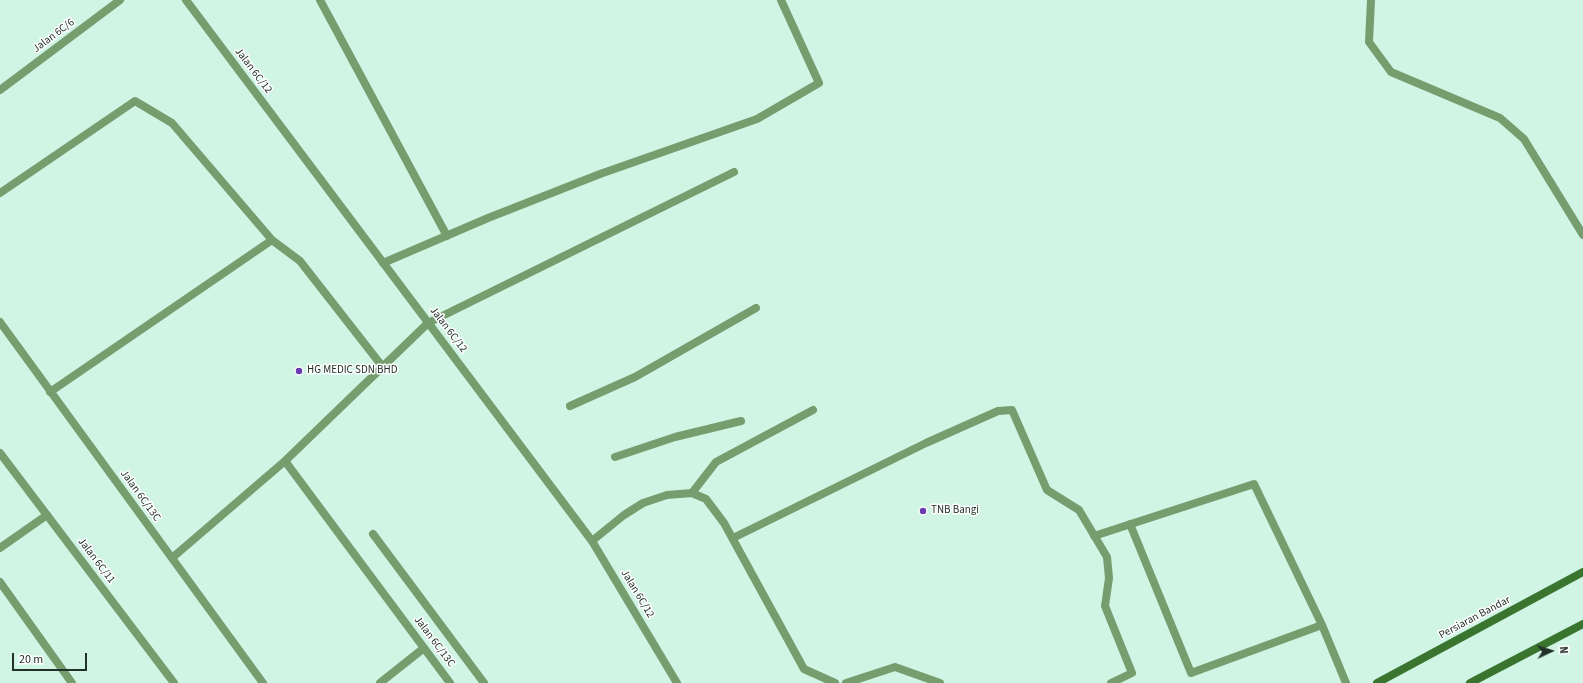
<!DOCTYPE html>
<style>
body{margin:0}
#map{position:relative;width:1583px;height:683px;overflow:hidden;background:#d0f5e5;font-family:"Source Sans 3",sans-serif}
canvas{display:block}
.north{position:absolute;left:1531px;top:631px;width:40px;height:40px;-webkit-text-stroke:3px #fff;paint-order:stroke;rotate:86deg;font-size:11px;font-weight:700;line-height:16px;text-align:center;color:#22302a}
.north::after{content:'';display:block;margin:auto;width:14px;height:18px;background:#22302a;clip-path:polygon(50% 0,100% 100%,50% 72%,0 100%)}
.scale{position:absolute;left:12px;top:653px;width:75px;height:18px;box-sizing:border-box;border:2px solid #22302a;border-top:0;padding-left:5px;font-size:12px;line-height:14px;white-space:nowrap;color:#22302a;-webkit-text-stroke:3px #fff;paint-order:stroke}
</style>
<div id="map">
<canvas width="1583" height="683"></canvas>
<div class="north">N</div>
<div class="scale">20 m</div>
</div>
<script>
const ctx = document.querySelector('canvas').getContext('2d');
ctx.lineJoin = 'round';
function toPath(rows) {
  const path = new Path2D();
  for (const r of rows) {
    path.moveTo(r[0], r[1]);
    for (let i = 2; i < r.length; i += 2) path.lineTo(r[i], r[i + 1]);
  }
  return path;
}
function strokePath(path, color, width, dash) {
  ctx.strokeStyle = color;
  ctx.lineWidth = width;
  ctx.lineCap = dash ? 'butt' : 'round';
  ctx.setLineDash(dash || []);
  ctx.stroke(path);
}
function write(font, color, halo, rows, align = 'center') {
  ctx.font = font + ' "Source Sans 3",sans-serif';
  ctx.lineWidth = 3;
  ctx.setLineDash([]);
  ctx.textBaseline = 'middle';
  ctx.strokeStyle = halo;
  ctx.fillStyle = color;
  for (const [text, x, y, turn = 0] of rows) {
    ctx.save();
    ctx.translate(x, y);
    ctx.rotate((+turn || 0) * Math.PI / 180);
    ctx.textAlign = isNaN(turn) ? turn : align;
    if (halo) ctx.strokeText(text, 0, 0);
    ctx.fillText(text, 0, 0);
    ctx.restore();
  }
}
strokePath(toPath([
 [320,0,447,236],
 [1371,0,1369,42,1391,72,1500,118,1524,139,1583,235],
 [0,193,135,101,172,123,272,240,300,261,382,366],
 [383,263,488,218,600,174,757,119,819,83,781,0],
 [0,322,263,683],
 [50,392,272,240],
 [570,406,635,377,756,308],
 [615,457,675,437,741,421],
 [285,461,450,683],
 [692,493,716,462,813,410],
 [1130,524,1191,673,1322,625],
 [373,534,484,683],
 [1094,536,1254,484,1322,625,1346,683],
 [733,538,926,443,998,411,1012,410,1047,490,1079,510,1107,557,1109,578,1105,606,1132,673,1111,683],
 [592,541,624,515,643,503,667,495,692,493,706,499,724,523,804,669,835,683],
 [0,548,47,515],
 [172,558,285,461,428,323,734,172],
 [0,582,72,683],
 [380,683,424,648],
 [846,683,895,667,940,683]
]), '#759d6e', 8);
strokePath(toPath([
 [186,0,592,541,677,683],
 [0,90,120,0],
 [0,453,174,683]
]), '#759d6e', 8);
strokePath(toPath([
 [1377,683,1583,572],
 [1470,683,1583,624]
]), '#39752f', 8);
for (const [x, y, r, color] of [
 [299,371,4,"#6a3ab2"],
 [923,511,4,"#6a3ab2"]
]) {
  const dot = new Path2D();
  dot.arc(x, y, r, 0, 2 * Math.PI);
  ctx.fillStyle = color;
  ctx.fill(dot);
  strokePath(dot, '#fff', 1.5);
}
write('11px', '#22302a', '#fff', [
 ["Jalan 6C/6",54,36,-37],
 ["Jalan 6C/12",253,71,53],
 ["Jalan 6C/12",448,330,53],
 ["Jalan 6C/13C",140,496,54],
 ["Jalan 6C/11",96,561,53],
 ["Jalan 6C/12",637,594,59],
 ["Persiaran Bandar",1475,618,-28],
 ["Jalan 6C/13C",434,642,53]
]);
write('11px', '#22302a', '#fff', [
 ["HG MEDIC SDN BHD",307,371],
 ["TNB Bangi",931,511]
], 'left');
</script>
